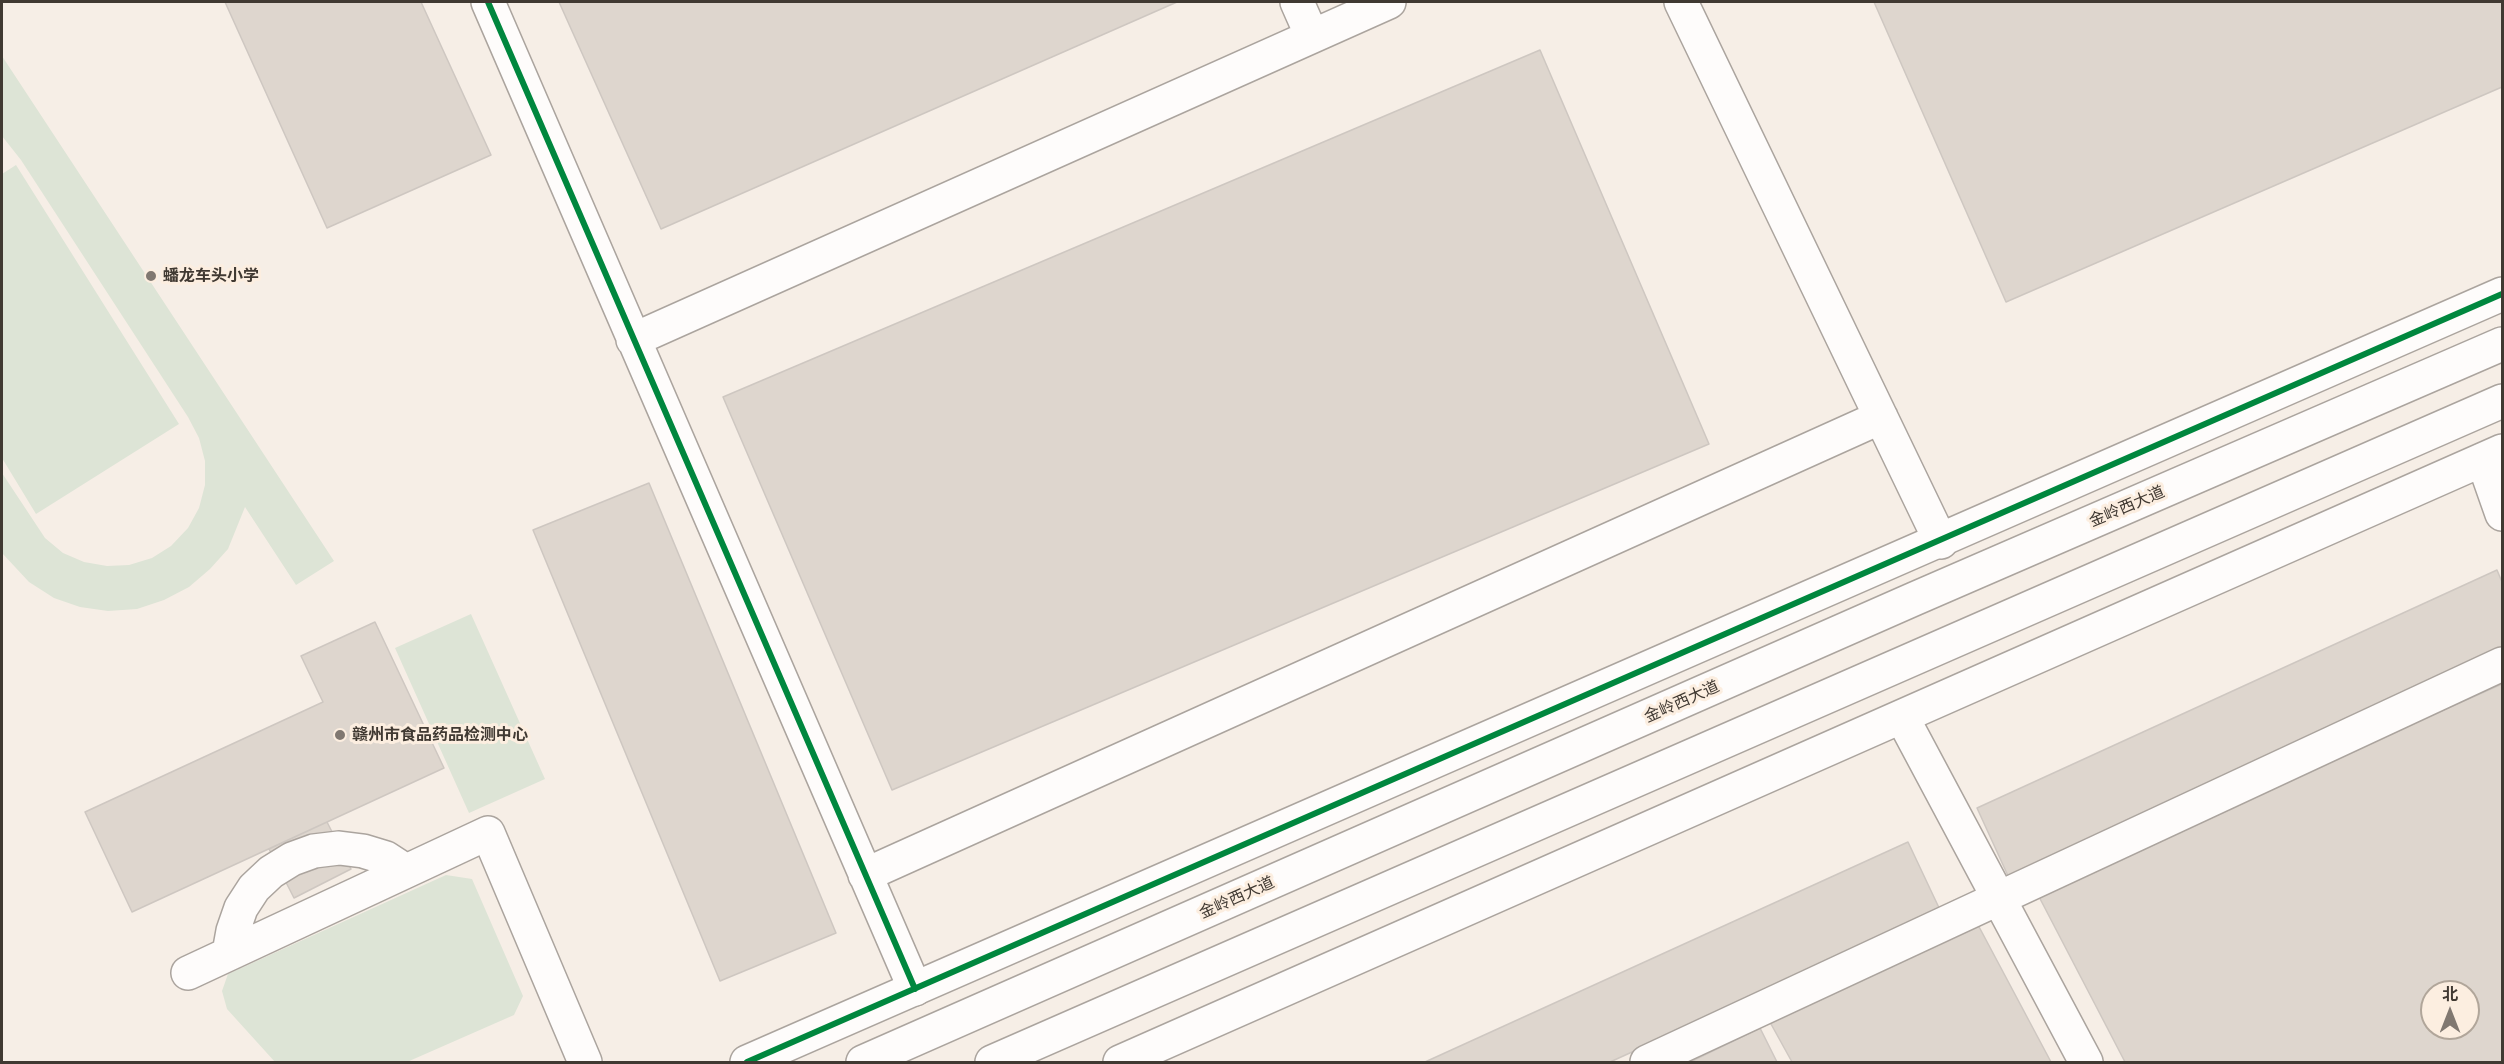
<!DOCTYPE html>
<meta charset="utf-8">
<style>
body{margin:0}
#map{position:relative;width:2504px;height:1064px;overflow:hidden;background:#f6eee6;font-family:Lora,"Noto Sans SC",serif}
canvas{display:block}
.frame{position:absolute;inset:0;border:3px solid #403932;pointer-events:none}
.north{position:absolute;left:2420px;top:980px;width:60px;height:60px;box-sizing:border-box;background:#fceee0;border:2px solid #b1a69a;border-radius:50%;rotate:0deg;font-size:16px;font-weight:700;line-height:24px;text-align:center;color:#403932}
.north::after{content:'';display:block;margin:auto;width:21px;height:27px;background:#807871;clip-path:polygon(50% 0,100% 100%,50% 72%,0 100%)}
</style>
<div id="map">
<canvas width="2504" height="1064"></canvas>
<div class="frame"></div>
<div class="north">北</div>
</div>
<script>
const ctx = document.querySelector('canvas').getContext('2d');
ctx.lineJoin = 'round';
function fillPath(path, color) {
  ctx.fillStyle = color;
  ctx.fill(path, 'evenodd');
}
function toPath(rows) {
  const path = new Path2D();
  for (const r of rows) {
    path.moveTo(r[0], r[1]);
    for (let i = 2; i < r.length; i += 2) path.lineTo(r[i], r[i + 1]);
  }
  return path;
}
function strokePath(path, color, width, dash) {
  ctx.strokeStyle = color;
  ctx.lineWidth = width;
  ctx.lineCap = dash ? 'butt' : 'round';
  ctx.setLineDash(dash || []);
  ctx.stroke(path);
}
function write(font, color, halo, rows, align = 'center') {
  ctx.font = font + ' Lora,"Noto Sans SC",serif';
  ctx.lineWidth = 6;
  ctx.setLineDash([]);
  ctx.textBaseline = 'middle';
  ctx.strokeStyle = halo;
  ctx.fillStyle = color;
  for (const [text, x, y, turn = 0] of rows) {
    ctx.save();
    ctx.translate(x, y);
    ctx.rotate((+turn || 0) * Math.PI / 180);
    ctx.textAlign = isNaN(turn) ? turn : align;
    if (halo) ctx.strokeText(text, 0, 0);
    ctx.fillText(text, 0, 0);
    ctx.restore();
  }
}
fillPath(toPath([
 [2,56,334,561,296,585,245,507,228,549,210,569,189,587,164,600,137,609,108,611,80,607,54,598,29,582,2,553,2,473,45,538,63,553,84,562,107,566,129,565,152,558,171,546,188,528,199,508,205,485,205,461,199,438,188,417,21,160,2,136],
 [16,165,179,424,36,514,2,458,2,174],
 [471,614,545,779,469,813,395,648],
 [446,875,472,879,523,996,514,1015,407,1062,275,1062,227,1009,222,991,228,974]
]), '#dde4d6');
const building = toPath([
 [225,2,421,2,491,155,327,228,225,2],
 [559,2,1177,2,661,229,559,2],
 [1874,2,2502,2,2502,87,2006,302,1874,2],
 [1540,50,1709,444,892,790,723,397,1540,50],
 [649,483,836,933,720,981,533,530,649,483],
 [2497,570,2502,582,2502,652,2009,878,1977,808,2497,570],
 [375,622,444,768,132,912,85,812,323,702,301,656,375,622],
 [2502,684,2502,1062,2125,1062,2036,891,2502,684],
 [2432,992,2468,992,2468,1028,2432,1028,2432,992],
 [327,822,351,869,294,898,269,849,327,822],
 [1908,842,1941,912,1610,1062,1425,1062,1908,842],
 [1977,923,2051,1062,1792,1062,1766,1015,1977,923],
 [1760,1028,1777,1062,1690,1062,1760,1028]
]);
fillPath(building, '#ded6ce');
strokePath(building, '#cec7c1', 1.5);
const minor = toPath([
 [488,2,915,989],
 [1297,2,1312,36],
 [1681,2,1941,542],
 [633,340,1389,2],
 [2483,460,2502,514],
 [1902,717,2086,1062],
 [865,875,1881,417],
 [229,953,233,931,241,908,254,888,271,872,292,859,314,851,339,848,363,851,386,858,406,871],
 [188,973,488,833,585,1062],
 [1647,1062,2502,664]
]);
const tertiary = toPath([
 [747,1062,2502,294],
 [1120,1062,2502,451]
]);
const primary = toPath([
 [863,1062,1914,599,2502,344],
 [992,1062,2502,401]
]);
strokePath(minor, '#aba49e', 36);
strokePath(tertiary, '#aba49e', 36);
strokePath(primary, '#aba49e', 36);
strokePath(minor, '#fefcfb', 33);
strokePath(tertiary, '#fefcfb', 33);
strokePath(primary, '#fefcfb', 33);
strokePath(toPath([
 [488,2,915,989],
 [747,1062,2502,294]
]), '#00873e', 6);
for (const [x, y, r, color] of [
 [151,276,6,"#807871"],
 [340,735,6,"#807871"]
]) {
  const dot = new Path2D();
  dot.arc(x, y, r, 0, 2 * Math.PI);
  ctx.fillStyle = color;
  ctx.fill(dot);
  strokePath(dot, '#fceee0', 2);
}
write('bold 16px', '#403932', '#fceee0', [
 ["蟠龙车头小学",163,276],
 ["赣州市食品药品检测中心",352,735]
], 'left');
write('16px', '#403932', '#fceee0', [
 ["金岭西大道",2127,507,-23],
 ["金岭西大道",1682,702,-24],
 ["金岭西大道",1237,898,-24]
]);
</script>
